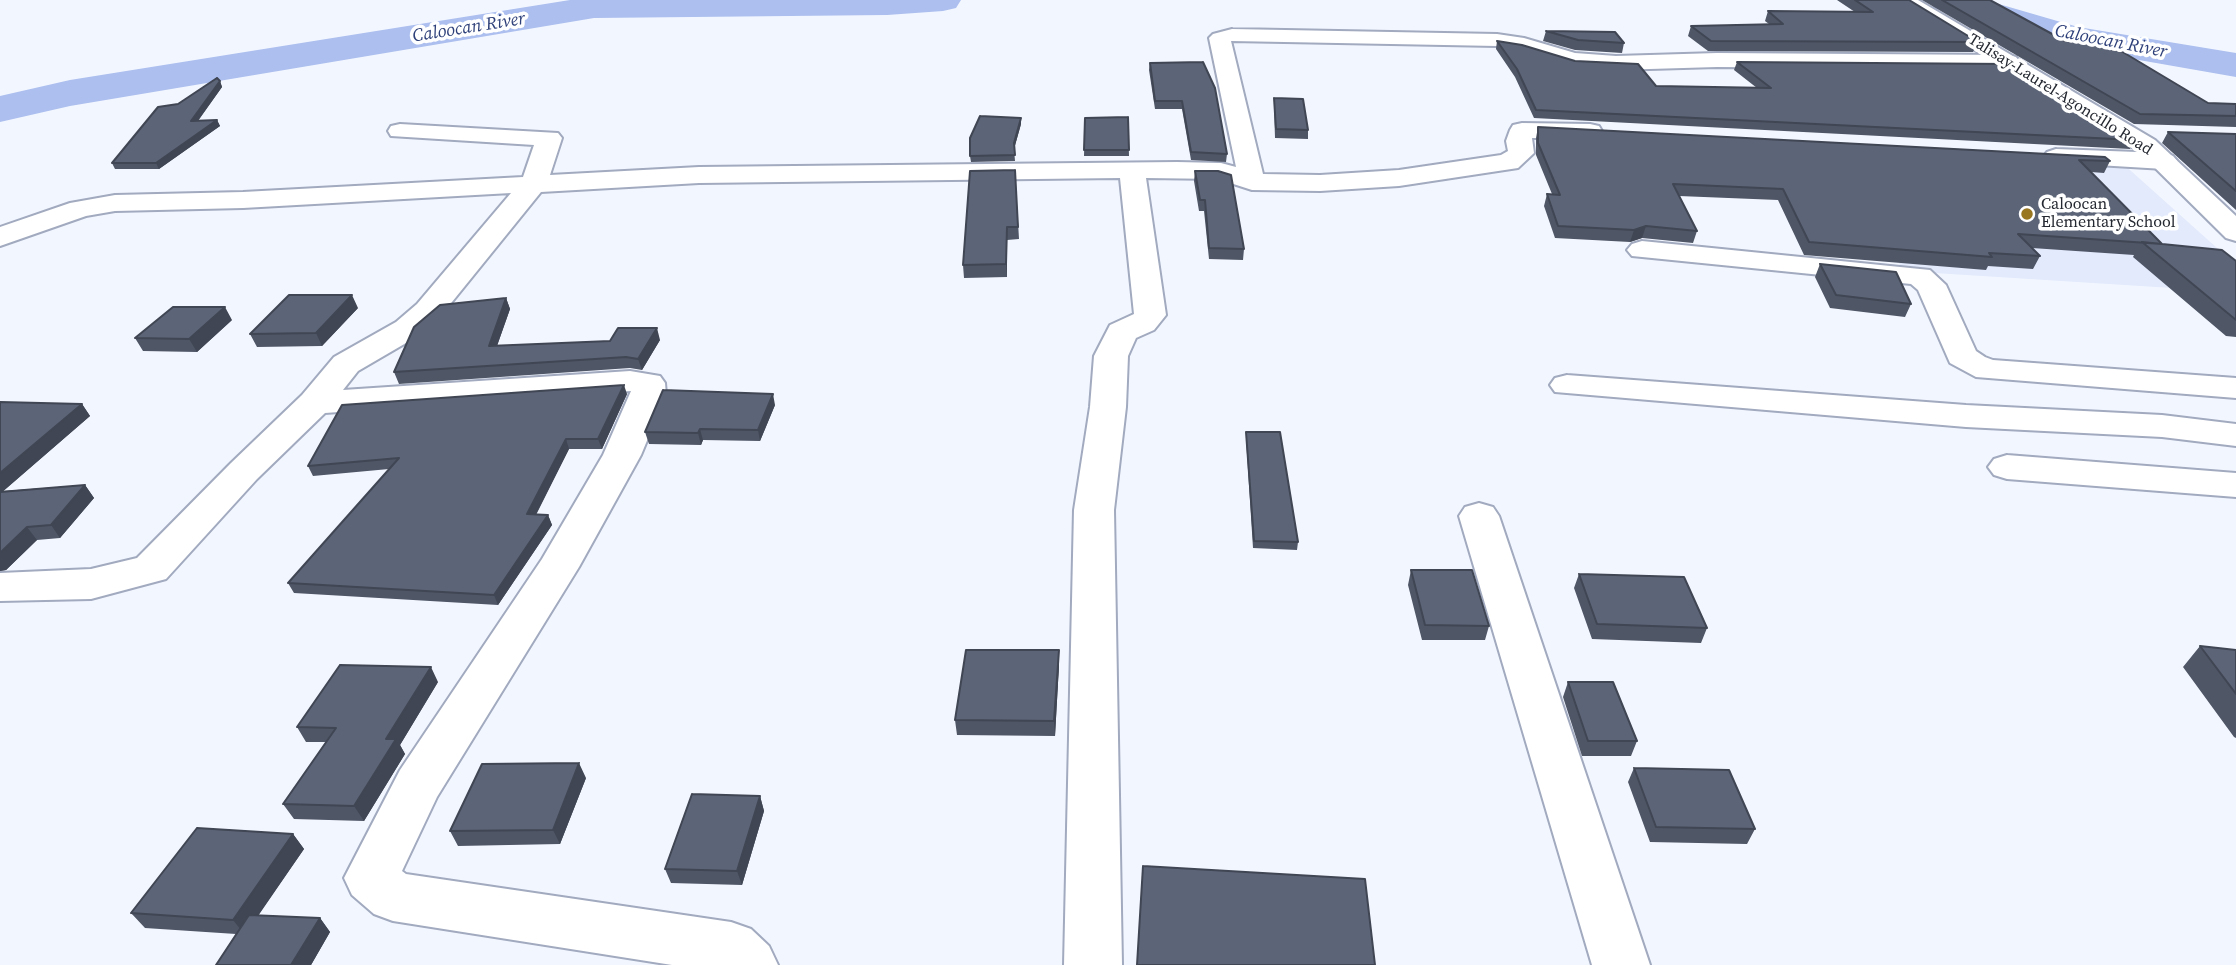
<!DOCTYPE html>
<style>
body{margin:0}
canvas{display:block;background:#f2f6ff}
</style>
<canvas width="2236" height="965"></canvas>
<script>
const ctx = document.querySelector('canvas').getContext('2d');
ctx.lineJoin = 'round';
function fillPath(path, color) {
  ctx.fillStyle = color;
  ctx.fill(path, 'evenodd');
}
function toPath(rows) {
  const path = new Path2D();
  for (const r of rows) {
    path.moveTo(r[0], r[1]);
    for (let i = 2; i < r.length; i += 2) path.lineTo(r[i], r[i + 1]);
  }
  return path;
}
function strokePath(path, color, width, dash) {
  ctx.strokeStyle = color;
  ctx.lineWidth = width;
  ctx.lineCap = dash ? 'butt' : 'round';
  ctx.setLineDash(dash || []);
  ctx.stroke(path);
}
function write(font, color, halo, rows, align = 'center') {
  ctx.font = font + ' "Source Serif 4",serif';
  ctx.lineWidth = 7;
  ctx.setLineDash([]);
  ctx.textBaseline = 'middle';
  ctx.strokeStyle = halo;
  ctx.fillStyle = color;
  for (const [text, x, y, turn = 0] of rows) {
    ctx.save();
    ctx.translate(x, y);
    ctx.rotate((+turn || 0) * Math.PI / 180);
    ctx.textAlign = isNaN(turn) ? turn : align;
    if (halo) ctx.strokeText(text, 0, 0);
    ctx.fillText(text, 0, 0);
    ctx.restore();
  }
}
fillPath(toPath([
 [1841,145,2121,162,2236,265,2236,292,1903,271]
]), '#e3eafc');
fillPath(toPath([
 [570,0,961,0,956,8,943,11,887,15,594,18,70,106,0,122,0,96,70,80,570,0],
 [1929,0,1985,0,2078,27,2236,53,2236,77,2059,46,1934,8,1929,0]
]), '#acbfee');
const minor = toPath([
 [1232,29,1497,34,1524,38,1575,53,1616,56,1717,53,2008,55,2016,57,2019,62,2016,67,2008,69,1717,67,1616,70,1573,66,1521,50,1497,46,1231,41,1263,174,1320,175,1399,170,1501,155,1508,151,1506,141,1510,130,1513,125,1522,123,1590,124,1599,126,1602,131,1599,136,1590,138,1532,138,1534,153,1518,168,1399,186,1320,191,1252,190,1218,179,1146,178,1166,315,1154,330,1136,338,1128,356,1126,407,1114,510,1122,965,1064,965,1074,510,1090,407,1094,356,1110,325,1134,314,1120,178,699,183,541,192,439,318,418,336,358,371,343,390,630,371,660,376,665,383,666,395,641,455,579,567,437,797,402,871,406,874,731,922,751,929,769,946,778,965,672,965,393,921,374,914,352,895,344,878,400,770,542,559,603,455,631,391,325,413,257,479,166,579,91,599,0,601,0,573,91,569,137,558,231,463,302,395,334,357,396,322,417,304,511,193,243,208,115,211,86,216,0,246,0,227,70,203,115,195,243,192,523,177,534,145,391,136,388,131,391,126,400,124,558,133,562,138,550,175,699,167,1177,162,1221,163,1236,167,1209,38,1213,34,1232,29],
 [2056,149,2164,153,2173,156,2177,161,2173,166,2164,169,2047,162,2043,157,2047,152,2056,149],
 [1642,241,1930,270,1946,285,1976,351,1985,357,1993,360,2236,378,2236,398,1976,377,1950,363,1918,290,1911,284,1632,256,1627,250,1632,244,1642,241],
 [1567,375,1966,405,2162,415,2236,424,2236,446,2162,437,1966,427,1555,392,1550,385,1555,378,1567,375],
 [2007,455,2236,473,2236,497,2007,479,1994,475,1988,467,1994,459,2007,455],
 [1479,503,1493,507,1499,516,1650,965,1592,965,1459,516,1465,507,1479,503]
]);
const major = toPath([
 [1894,0,1918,0,2155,140,2236,216,2236,241,2226,238,2137,150,1894,0]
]);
strokePath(minor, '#a1aabf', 4);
strokePath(major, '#a1aabf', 4);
fillPath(minor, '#fff');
fillPath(major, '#fff');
fillPath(toPath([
 [1837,0,1909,0,1978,42,1973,52,1708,51,1688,36,1691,26,1769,24,1765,21,1768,11,1855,12],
 [1922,0,1990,0,2065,41,2208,103,2236,104,2236,127,2134,124],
 [1546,31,1624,43,1622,53,1575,50,1543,41],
 [1497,41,1656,86,1757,88,1734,70,1737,62,2135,140,2130,149,1534,118,1515,77,1496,49],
 [1150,63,1227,154,1226,162,1191,160,1182,109,1155,109,1149,70],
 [220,81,222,87,198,121,217,120,220,126,159,169,115,169,112,163,178,104],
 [1274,98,1308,130,1308,139,1275,138,1274,106],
 [1128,117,1129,156,1084,156,1085,118],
 [1021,124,1014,149,1015,161,971,162,970,156],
 [1538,127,2110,161,2104,173,2091,172,2162,244,2236,261,2236,337,2226,336,2133,257,2134,255,2032,248,2040,256,2033,269,1988,266,1986,270,1804,255,1778,200,1679,196,1697,231,1693,243,1642,238,1630,242,1555,238,1544,206,1547,194,1552,194,1536,155,1536,138],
 [2168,132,2236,134,2236,210,2162,143],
 [1015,170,1019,239,1007,240,1007,277,964,278,963,265],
 [1195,171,1244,249,1243,260,1209,259,1204,211,1199,211,1194,181],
 [1820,264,1911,304,1905,317,1830,308,1815,277],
 [506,298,510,309,497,346,660,340,642,370,630,368,399,384,394,372],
 [358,308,322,346,257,347,250,334],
 [232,320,197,352,143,351,135,338],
 [627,394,602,449,569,449,536,515,548,515,552,525,498,605,294,593,288,583,389,469,313,476,308,466],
 [0,402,82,404,90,416,3,491,85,485,94,498,60,538,37,540,6,570,0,571],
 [775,405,760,441,703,440,701,445,649,444,645,432],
 [1246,432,1298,542,1297,550,1253,548,1246,439],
 [1411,570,1489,626,1485,640,1422,640,1408,585],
 [1579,574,1707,628,1701,643,1592,639,1574,588],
 [2200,646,2236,650,2236,738,2234,737,2183,667],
 [1059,650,1059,665,1055,736,957,735,955,720],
 [438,682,400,745,405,754,364,821,294,819,283,804,326,742,306,742,297,727],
 [1568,682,1637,741,1631,756,1582,756,1563,697],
 [1634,768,1755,829,1747,844,1650,842,1628,782],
 [586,778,560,844,458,846,450,831],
 [760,796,764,811,742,885,671,883,665,869],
 [293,834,304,849,258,915,320,918,330,932,311,965,216,965,236,934,145,928,131,913]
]), '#4f5666');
fillPath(toPath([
 [220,81,222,87,194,126,191,121],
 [1021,118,1021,124,1014,149,1014,143],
 [217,120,220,126,159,169,156,163],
 [1646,226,1642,238,1630,242,1634,230],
 [1007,227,1007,277,1006,264],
 [352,295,358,308,322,346,316,333],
 [506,298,510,309,493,357,489,346],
 [225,307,232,320,197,352,189,339],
 [657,328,660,340,642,370,638,359],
 [624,385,627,394,602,449,598,439],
 [773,394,775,405,760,441,758,430],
 [82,404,90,416,0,494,0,473],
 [700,429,703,440,701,445,698,433],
 [566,439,569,449,531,524,527,514],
 [85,485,94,498,60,538,51,525],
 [548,515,552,525,498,605,494,595],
 [27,527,37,540,6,570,0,571,0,553],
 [1059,650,1059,665,1055,736,1054,721],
 [431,667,438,682,400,745,405,754,364,821,354,806,386,739],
 [579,763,586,778,560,844,553,830],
 [760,796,764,811,742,885,737,871],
 [293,834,304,849,245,935,233,920],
 [320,918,330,932,311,965,291,965]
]), '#404653');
const building = toPath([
 [1855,0,1909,0,1978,42,1711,41,1691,26,1783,24,1768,11,1873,12,1855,0],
 [1942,0,1990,0,2065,41,2106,42,2208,103,2236,104,2236,116,2140,114,1942,0],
 [1546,31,1615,32,1624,43,1578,40,1546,31],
 [1497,41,1522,45,1575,61,1638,64,1656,86,1771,88,1737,62,2009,64,2135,140,1536,110,1517,69,1497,41],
 [1203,62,1215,88,1227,154,1191,152,1182,101,1155,101,1150,63,1203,62],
 [217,78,220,81,191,121,217,120,156,163,112,163,158,107,178,104,217,78],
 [1274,98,1303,99,1308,130,1276,129,1274,98],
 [980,116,1021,118,1014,143,1015,155,970,156,970,138,980,116],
 [1128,117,1129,150,1084,150,1085,118,1128,117],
 [1538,127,2105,157,2110,161,2079,160,2162,244,2018,234,2040,256,1989,253,1992,257,1809,242,1783,189,1673,184,1697,231,1646,226,1634,230,1558,226,1547,194,1560,195,1538,143,1538,127],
 [2168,132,2236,134,2236,191,2168,132],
 [1015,170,1018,227,1007,227,1006,264,963,265,970,171,1015,170],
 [1195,171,1218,171,1231,175,1244,249,1209,248,1205,200,1200,200,1195,171],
 [2142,242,2222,250,2236,261,2236,320,2142,242],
 [1820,264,1896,272,1911,304,1836,295,1820,264],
 [289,295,352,295,316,333,250,334,289,295],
 [506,298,489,346,610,341,618,328,657,328,638,359,626,357,394,372,414,327,440,305,506,298],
 [173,307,225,307,189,339,135,338,173,307],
 [624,385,598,439,566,439,527,514,548,515,494,595,288,583,399,458,308,466,342,405,624,385],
 [663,390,773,394,758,430,700,429,698,433,645,432,663,390],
 [0,402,82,404,0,473,0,402],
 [1246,432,1280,432,1298,542,1254,541,1246,432],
 [85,485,51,525,27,527,0,553,0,492,85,485],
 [1411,570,1472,570,1489,626,1425,625,1411,570],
 [1579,574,1684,577,1707,628,1597,624,1579,574],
 [2200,646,2236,650,2236,694,2200,646],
 [966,650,1059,650,1054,721,955,720,966,650],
 [340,665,431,667,386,739,396,739,354,806,283,804,336,728,297,727,340,665],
 [1568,682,1613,682,1637,741,1588,741,1568,682],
 [579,763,553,830,450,831,482,764,579,763],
 [1634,768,1729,770,1755,829,1656,827,1634,768],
 [692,794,760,796,737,871,665,869,692,794],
 [197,828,293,834,233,920,131,913,197,828],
 [1143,866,1365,879,1375,965,1137,965,1143,866],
 [249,915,320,918,291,965,216,965,249,915]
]);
fillPath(building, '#5c6477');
strokePath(building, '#404653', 2);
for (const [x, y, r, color] of [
 [2027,214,7,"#997620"]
]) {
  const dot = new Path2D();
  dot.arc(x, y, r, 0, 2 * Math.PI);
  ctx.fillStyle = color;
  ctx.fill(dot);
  strokePath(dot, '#fff', 2.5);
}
write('16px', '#242830', '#fff', [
 ["Talisay-Laurel-Agoncillo Road",2060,95,32]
]);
write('16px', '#242830', '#fff', [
 ["Caloocan",2041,205],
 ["Elementary School",2041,223]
], 'left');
write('italic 18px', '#2d3f78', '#fff', [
 ["Caloocan River",469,28,-9],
 ["Caloocan River",2111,42,11]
]);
</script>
